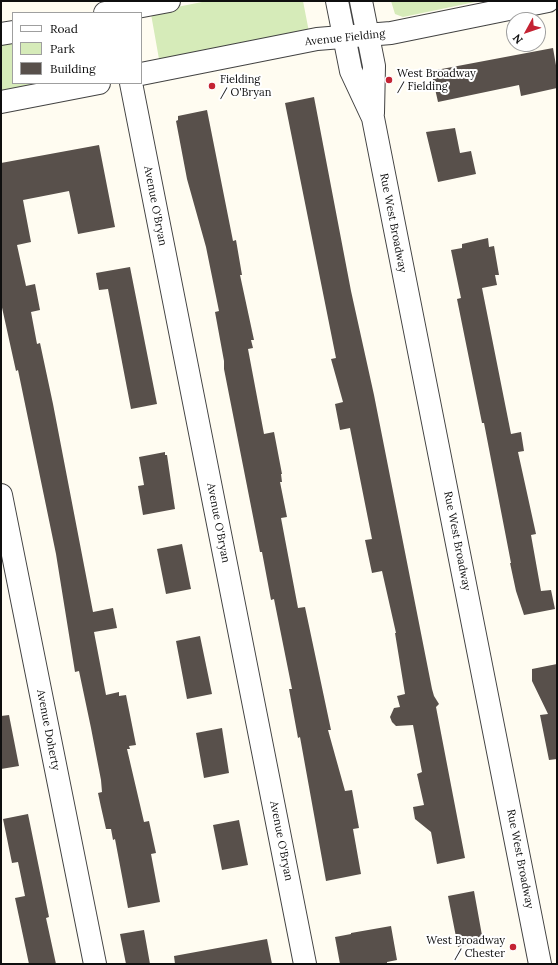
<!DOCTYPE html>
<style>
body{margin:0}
#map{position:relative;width:558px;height:965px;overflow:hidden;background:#fffcf1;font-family:Lora,serif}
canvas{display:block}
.frame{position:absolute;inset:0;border:2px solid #0f0f0f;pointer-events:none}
.legend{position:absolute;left:12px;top:12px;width:130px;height:72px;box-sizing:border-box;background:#fff;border:1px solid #9f9f9f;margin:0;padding:5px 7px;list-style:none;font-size:12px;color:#0f0f0f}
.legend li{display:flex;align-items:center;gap:8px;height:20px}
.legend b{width:20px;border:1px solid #9f9f9f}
.north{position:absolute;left:506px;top:12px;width:40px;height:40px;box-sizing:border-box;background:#fff;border:1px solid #9f9f9f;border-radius:50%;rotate:230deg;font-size:11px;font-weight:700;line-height:16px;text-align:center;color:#0f0f0f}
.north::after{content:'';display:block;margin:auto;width:14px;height:18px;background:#c42333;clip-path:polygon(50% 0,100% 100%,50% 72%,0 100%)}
</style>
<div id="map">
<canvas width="558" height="965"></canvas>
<div class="frame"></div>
<ul class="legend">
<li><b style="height:5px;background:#fff"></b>Road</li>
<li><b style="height:11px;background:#d6ebb9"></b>Park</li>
<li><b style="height:11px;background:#58504b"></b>Building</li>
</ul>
<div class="north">N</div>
</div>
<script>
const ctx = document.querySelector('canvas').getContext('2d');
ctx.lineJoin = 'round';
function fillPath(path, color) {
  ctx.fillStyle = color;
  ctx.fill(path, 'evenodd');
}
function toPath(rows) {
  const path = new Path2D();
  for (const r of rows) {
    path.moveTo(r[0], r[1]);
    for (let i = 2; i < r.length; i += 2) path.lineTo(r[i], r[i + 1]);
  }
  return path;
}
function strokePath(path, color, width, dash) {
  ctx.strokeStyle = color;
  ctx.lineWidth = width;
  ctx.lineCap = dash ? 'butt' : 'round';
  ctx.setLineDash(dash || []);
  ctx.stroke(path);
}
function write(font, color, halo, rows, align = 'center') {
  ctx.font = font + ' Lora,serif';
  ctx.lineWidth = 4;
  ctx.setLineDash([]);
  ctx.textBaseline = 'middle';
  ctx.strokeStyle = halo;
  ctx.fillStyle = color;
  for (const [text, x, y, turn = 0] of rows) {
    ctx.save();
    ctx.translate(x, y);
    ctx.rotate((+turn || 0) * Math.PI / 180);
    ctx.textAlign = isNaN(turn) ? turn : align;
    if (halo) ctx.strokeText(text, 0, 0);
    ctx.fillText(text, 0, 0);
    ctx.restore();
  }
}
fillPath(toPath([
 [207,1,303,1,309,32,162,60,159,59,151,14,157,11],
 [391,1,480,1,403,17,395,14],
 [13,40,13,83,58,83,1,94,1,42]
]), '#d6ebb9');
fillPath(toPath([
 [553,48,557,71,557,88,521,96,519,85,438,102,431,71],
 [314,97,351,291,374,395,432,689,434,696,439,704,436,707,465,858,437,864,431,832,415,819,413,807,424,805,417,774,422,772,413,725,396,726,392,722,390,717,394,708,400,707,397,696,405,694,395,633,396,633,382,571,372,573,365,540,372,539,350,428,340,430,335,404,343,402,331,359,336,358,285,103],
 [207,110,233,241,236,240,242,275,240,275,254,340,251,340,253,348,248,349,264,434,274,432,282,474,281,474,282,482,280,482,287,517,281,518,298,608,305,607,331,730,328,730,345,791,352,790,359,828,353,829,361,874,326,881,300,737,298,738,289,689,292,689,274,599,271,600,262,552,260,552,224,369,224,361,215,312,219,311,206,247,187,179,176,121,178,120,178,116],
 [455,128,460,153,471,151,476,174,438,182,426,132],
 [99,145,115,227,78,234,69,191,23,200,31,242,17,245,26,286,35,284,40,310,31,312,37,344,40,343,53,404,93,612,113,608,117,628,94,632,106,695,119,692,119,696,126,695,136,745,129,746,130,749,127,749,144,822,149,821,156,853,151,854,160,902,128,908,115,839,113,840,111,829,106,829,101,807,98,793,102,792,101,780,91,728,79,671,75,672,56,554,18,370,16,371,1,303,1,163],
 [488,238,489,247,494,246,499,275,495,275,497,285,482,288,511,434,521,432,524,451,518,452,536,534,531,535,541,591,551,590,555,609,524,615,516,591,510,563,511,563,484,423,482,423,457,299,461,298,451,250,462,248,462,244],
 [130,267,157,404,131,409,108,289,99,290,96,273],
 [165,452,165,455,167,455,175,509,143,515,138,486,144,485,139,457],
 [182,544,191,589,166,594,157,549],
 [200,636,212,694,187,699,176,641],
 [557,664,557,759,549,760,540,715,548,714,532,681,532,669],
 [9,715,19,766,1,769,1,716],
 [222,728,229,773,204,778,196,733],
 [28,814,49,917,46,918,56,964,29,964,15,898,25,896,18,862,12,863,3,819],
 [239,820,248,865,222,870,213,825],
 [474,891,483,941,458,947,448,896],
 [391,926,397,960,387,962,387,964,340,964,335,937,351,934,351,933],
 [144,930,150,964,126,964,120,934],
 [267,939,272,964,175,964,174,956]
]), '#58504b');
const minor = toPath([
 [105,13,169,1],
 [1,34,13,32],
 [141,74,317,39,391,33,548,1],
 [131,83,305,964],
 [1,102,99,83],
 [1,495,95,964]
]);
const tertiary = toPath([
 [337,1,351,71,373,118,540,964],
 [361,1,374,66,373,113]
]);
strokePath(minor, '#424242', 24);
strokePath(tertiary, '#424242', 24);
strokePath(minor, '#fff', 22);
strokePath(tertiary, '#fff', 22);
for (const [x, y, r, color] of [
 [389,80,4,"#c42333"],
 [212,86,4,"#c42333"],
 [513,947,4,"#c42333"]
]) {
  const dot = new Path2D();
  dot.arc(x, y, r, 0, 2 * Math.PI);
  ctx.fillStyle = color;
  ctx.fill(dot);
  strokePath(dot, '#fff', 1.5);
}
write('11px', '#0f0f0f', '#fff', [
 ["Avenue Fielding",345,38,-6],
 ["Avenue O'Bryan",155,206,79],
 ["Rue West Broadway",393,223,79],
 ["Avenue O'Bryan",218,523,79],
 ["Rue West Broadway",457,541,79],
 ["Avenue Doherty",48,730,79],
 ["Avenue O'Bryan",281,841,79],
 ["Rue West Broadway",520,859,79]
]);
write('11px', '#0f0f0f', '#fff', [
 ["West Broadway",397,74],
 ["/ Fielding",397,87],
 ["Fielding",220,80],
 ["/ O'Bryan",220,93],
 ["West Broadway",505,941,"right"],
 ["/ Chester",505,954,"right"]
], 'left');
</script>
